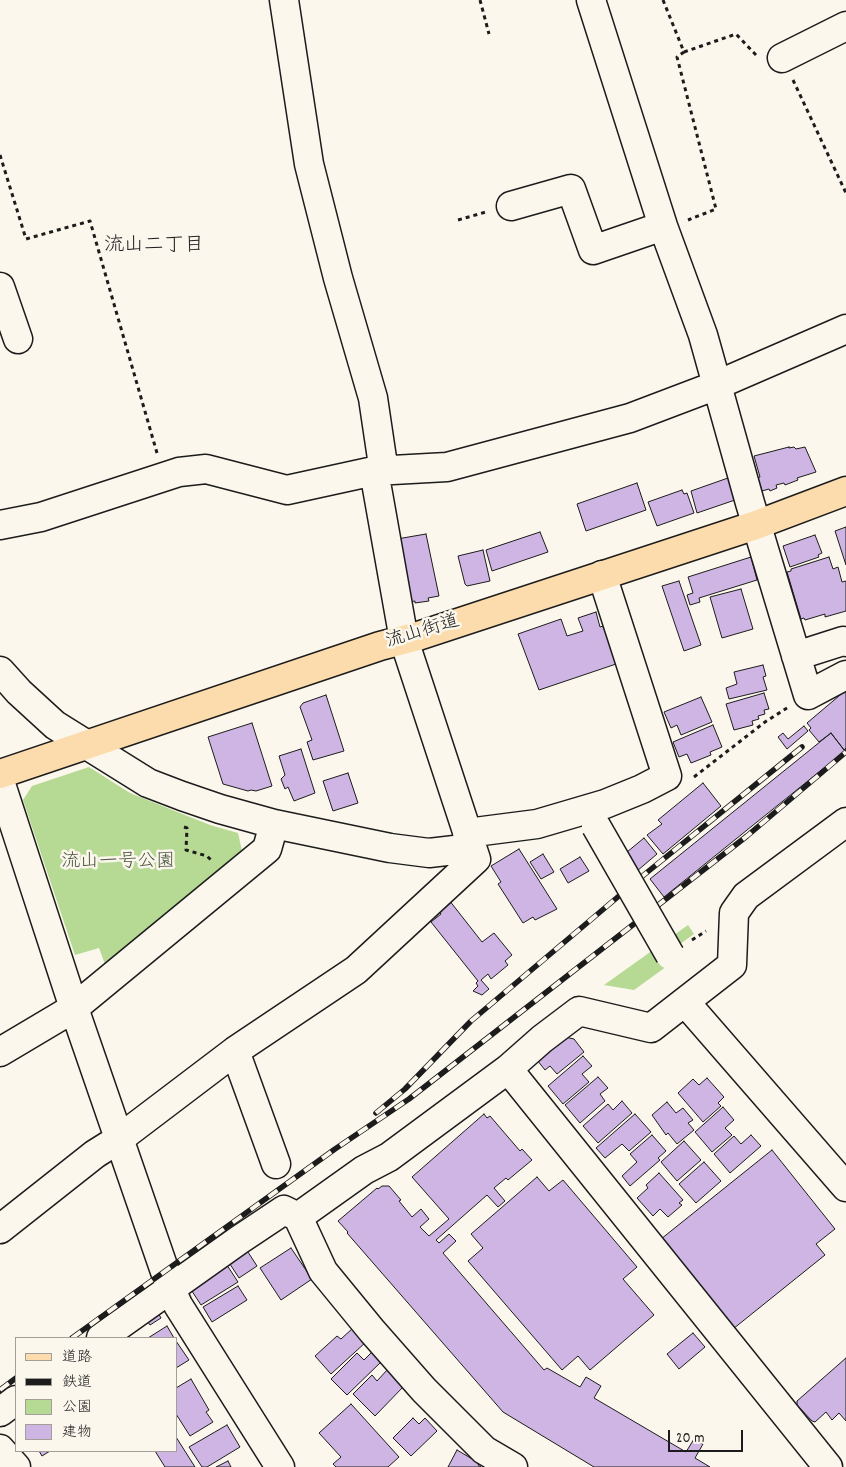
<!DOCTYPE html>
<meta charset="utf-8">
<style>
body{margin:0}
#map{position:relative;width:846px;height:1467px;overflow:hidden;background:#fbf7ec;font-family:Dekko,"Klee One",sans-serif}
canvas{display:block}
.legend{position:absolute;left:15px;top:1337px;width:162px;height:115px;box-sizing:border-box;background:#fbf7ec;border:1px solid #a29f99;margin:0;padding:6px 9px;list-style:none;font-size:15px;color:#1c1c1c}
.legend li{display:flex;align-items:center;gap:10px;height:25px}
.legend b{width:25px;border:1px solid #a29f99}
.scale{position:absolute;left:668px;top:1430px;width:75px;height:22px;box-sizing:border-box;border:2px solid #1c1c1c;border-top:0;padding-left:6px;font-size:15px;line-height:18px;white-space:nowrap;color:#1c1c1c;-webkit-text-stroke:4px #fbf7ec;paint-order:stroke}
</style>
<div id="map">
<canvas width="846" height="1467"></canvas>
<ul class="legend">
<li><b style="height:6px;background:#fcdcac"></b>道路</li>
<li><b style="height:6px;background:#1c1c1c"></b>鉄道</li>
<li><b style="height:14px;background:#b6d994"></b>公園</li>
<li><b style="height:14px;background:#ceb5e3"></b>建物</li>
</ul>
<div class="scale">20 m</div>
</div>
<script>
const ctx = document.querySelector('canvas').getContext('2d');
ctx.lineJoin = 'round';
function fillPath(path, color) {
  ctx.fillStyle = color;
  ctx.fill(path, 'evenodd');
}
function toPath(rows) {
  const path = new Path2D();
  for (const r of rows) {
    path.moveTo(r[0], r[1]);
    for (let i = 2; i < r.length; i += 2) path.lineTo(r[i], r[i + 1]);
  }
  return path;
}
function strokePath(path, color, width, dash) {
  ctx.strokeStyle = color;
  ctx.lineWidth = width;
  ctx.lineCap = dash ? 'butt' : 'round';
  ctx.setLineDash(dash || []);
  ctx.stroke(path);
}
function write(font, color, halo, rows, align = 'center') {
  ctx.font = font + ' Dekko,"Klee One",sans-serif';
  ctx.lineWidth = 5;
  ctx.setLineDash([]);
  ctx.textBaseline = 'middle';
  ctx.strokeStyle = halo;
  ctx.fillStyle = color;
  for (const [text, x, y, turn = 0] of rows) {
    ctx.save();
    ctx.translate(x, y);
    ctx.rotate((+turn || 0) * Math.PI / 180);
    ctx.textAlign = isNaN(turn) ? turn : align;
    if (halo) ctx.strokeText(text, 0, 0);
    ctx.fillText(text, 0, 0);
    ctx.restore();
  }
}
fillPath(toPath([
 [89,767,130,793,210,825,238,833,242,851,105,964,99,948,75,955,23,800,32,786],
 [688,925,694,934,676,947,670,964,634,990,604,985]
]), '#b6d994');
const building = toPath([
 [789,447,789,448,794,447,796,449,805,447,816,472,797,478,798,480,785,485,784,483,776,485,777,488,770,491,769,489,762,491,758,478,760,477,754,456,789,447],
 [728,478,735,500,697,513,691,491,728,478],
 [637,483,646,510,586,531,577,504,637,483],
 [682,490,684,494,687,493,694,513,657,526,648,502,682,490],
 [846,527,846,565,835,531,846,527],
 [540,532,548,552,492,571,486,550,540,532],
 [426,534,439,596,428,598,429,601,415,603,415,601,409,602,397,539,426,534],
 [815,535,822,553,818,555,819,557,790,567,783,546,815,535],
 [483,550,490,581,467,586,465,584,458,556,483,550],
 [751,557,757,580,699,598,700,602,690,605,687,595,693,593,688,577,751,557],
 [829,557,833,569,838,567,842,582,846,581,846,611,825,617,825,614,805,620,804,618,801,619,787,572,791,571,791,569,829,557],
 [679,581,701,645,684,651,662,586,679,581],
 [741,589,753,629,722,638,710,597,741,589],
 [596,612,600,627,603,626,605,631,609,629,622,662,539,690,518,634,561,619,567,636,583,631,578,618,596,612],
 [763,665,766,676,763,677,767,690,729,699,726,688,737,684,734,672,763,665],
 [846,690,846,748,844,750,831,733,819,742,809,730,811,728,807,723,846,690],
 [764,693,769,709,764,710,765,714,758,716,759,719,752,721,753,725,734,730,726,704,764,693],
 [326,695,344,751,313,760,307,742,312,740,300,707,303,703,326,695],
 [701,697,712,722,681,735,677,725,671,728,664,712,701,697],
 [252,723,272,786,256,791,251,790,248,791,223,784,208,737,252,723],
 [713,725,722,747,710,752,711,755,691,763,687,754,679,757,673,742,713,725],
 [804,726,808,731,787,749,778,737,783,733,788,739,804,726],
 [831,733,845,751,664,897,650,879,831,733],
 [301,749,315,793,294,801,288,787,285,789,281,779,285,775,279,756,301,749],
 [348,773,358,803,333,811,323,781,348,773],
 [703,783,721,806,663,854,647,835,662,824,658,820,703,783],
 [644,838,657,854,637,871,621,857,644,838],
 [519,849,557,909,535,920,533,917,523,923,498,884,501,882,491,866,519,849],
 [543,854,554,872,541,879,530,862,543,854],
 [580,857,589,871,568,883,560,869,580,857],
 [449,900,482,942,494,933,512,955,505,961,508,965,491,979,488,974,481,980,489,989,482,995,473,991,478,986,476,983,478,981,431,922,441,914,438,909,449,900],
 [565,1037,574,1039,584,1052,557,1074,550,1066,545,1070,537,1060,565,1037],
 [583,1056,592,1066,582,1074,589,1082,563,1104,548,1086,583,1056],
 [598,1077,608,1088,600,1094,605,1101,580,1123,565,1105,598,1077],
 [707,1078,724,1097,718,1103,721,1106,703,1122,678,1093,693,1079,699,1085,707,1078],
 [622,1101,632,1113,598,1143,583,1126,608,1104,613,1110,622,1101],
 [667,1102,676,1113,683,1108,693,1120,688,1123,694,1130,677,1144,668,1133,666,1135,652,1115,667,1102],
 [723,1107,734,1120,725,1128,732,1135,712,1152,695,1132,723,1107],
 [484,1114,487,1118,490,1116,520,1151,522,1149,532,1160,508,1180,506,1178,494,1188,505,1201,498,1207,487,1195,436,1240,439,1243,449,1234,456,1241,443,1253,544,1370,547,1368,580,1387,586,1377,601,1386,594,1398,686,1452,694,1439,703,1444,695,1458,710,1467,594,1467,503,1412,347,1233,348,1232,338,1221,377,1188,378,1189,382,1186,389,1186,401,1200,399,1201,412,1217,421,1209,429,1219,420,1227,429,1236,449,1219,412,1177,484,1114],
 [635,1114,651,1132,629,1151,622,1144,605,1158,596,1148,635,1114],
 [652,1135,666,1151,658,1158,660,1160,630,1186,622,1176,637,1162,630,1154,652,1135],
 [751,1135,761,1146,730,1173,714,1154,734,1136,741,1144,751,1135],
 [684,1141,701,1160,677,1181,661,1162,684,1141],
 [772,1150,835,1229,816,1244,825,1255,733,1329,661,1239,772,1150],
 [704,1162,721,1181,696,1203,679,1184,704,1162],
 [659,1173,683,1200,679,1203,682,1205,668,1217,660,1209,653,1216,637,1198,648,1188,646,1185,659,1173],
 [537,1177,549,1191,563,1180,637,1267,623,1279,654,1315,590,1370,578,1356,562,1370,468,1261,483,1248,471,1234,537,1177],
 [291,1248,312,1279,281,1300,260,1268,291,1248],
 [246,1249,257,1266,239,1278,228,1261,246,1249],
 [225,1262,238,1282,201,1305,188,1285,225,1262],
 [238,1286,247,1300,212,1322,203,1307,238,1286],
 [157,1311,161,1318,150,1325,146,1319,157,1311],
 [167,1326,174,1338,148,1338,167,1326],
 [353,1328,366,1342,331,1374,315,1356,337,1336,341,1339,353,1328],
 [693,1333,705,1347,679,1369,667,1354,693,1333],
 [176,1341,189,1360,176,1368,176,1341],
 [372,1352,381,1362,347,1395,331,1379,357,1353,364,1360,372,1352],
 [846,1358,846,1421,839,1413,832,1420,826,1412,815,1422,812,1421,797,1405,797,1401,846,1358],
 [388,1369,404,1386,375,1416,353,1394,372,1375,377,1381,388,1369],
 [191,1379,209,1410,206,1412,213,1422,190,1436,176,1414,176,1388,191,1379],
 [351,1404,399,1457,388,1467,336,1467,333,1464,341,1457,319,1433,351,1404],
 [413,1418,419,1424,425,1418,437,1431,411,1456,393,1438,413,1418],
 [227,1425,240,1447,207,1467,202,1467,189,1447,227,1425],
 [176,1437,195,1467,165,1467,155,1451,176,1451,176,1437],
 [457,1450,479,1463,478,1465,481,1467,448,1467,457,1450],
 [39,1451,50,1451,42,1456,39,1451],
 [228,1461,231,1467,216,1467,228,1461]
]);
fillPath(building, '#ceb5e3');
strokePath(building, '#1c1c1c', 1);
const minor = toPath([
 [284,0,309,164,338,278,373,398,384,472],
 [591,0,663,226,703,335,750,503,808,695,846,675],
 [782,58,846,26],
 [511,206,571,189,593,250,663,226],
 [0,287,18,339],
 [0,525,41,517,179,472,206,469,287,490,374,471,447,467,630,418,717,385,846,329],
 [796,656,843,641,846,642],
 [0,671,19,692,55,725,148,783,182,796,220,809,274,824,390,848,429,853,472,848],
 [0,781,74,1008,171,1289,178,1305,280,1467],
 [467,833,537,824,605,804,642,789,667,776,602,575],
 [685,1002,846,1187],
 [235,1051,276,1164],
 [0,1052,74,1008,267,849,274,824],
 [508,1069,828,1467],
 [298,1217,364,1170,389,1157,508,1069,542,1039,579,1011,651,1028,732,965,734,913,746,896,846,822],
 [0,1229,95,1154,119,1139,235,1051,356,970,476,859,404,640,374,471],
 [101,1338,239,1240,284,1210,298,1217,323,1271,373,1332,424,1390,484,1450,513,1467],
 [0,1412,16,1400],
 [0,1449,16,1467]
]);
const major = toPath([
 [0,774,380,646,418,636,756,525,846,491]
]);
strokePath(minor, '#1c1c1c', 31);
strokePath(major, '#1c1c1c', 31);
strokePath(toPath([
 [480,0,489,34],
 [663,0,684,52,677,57,716,209,688,220],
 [684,52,736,34,756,55],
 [793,80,846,193],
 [0,155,26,239,90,221,157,453],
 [458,220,486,212],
 [694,777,765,722,787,708],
 [184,827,187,828,186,850,207,856,212,861],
 [692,940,706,931]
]), '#1c1c1c', 3, [4, 4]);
strokePath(minor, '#fbf7ec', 28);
strokePath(major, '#fcdcac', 28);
const rail = toPath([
 [376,1113,405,1089,471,1021,645,874,802,747],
 [72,1338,335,1149,409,1099,747,836,846,752],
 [0,1390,16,1378]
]);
strokePath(rail, '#1c1c1c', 5.5);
strokePath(rail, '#fbf7ec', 4, [11]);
const minorBridge = toPath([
 [596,826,670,955]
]);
strokePath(minorBridge, '#1c1c1c', 31, []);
strokePath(minorBridge, '#fbf7ec', 28);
write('19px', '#1c1c1c', '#fbf7ec', [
 ["流山街道",423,633,-17]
]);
write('19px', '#4a5540', '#fbf7ec', [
 ["流山一号公園",118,863]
]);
write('20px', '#1c1c1c', '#fbf7ec', [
 ["流山二丁目",154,247]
]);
</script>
